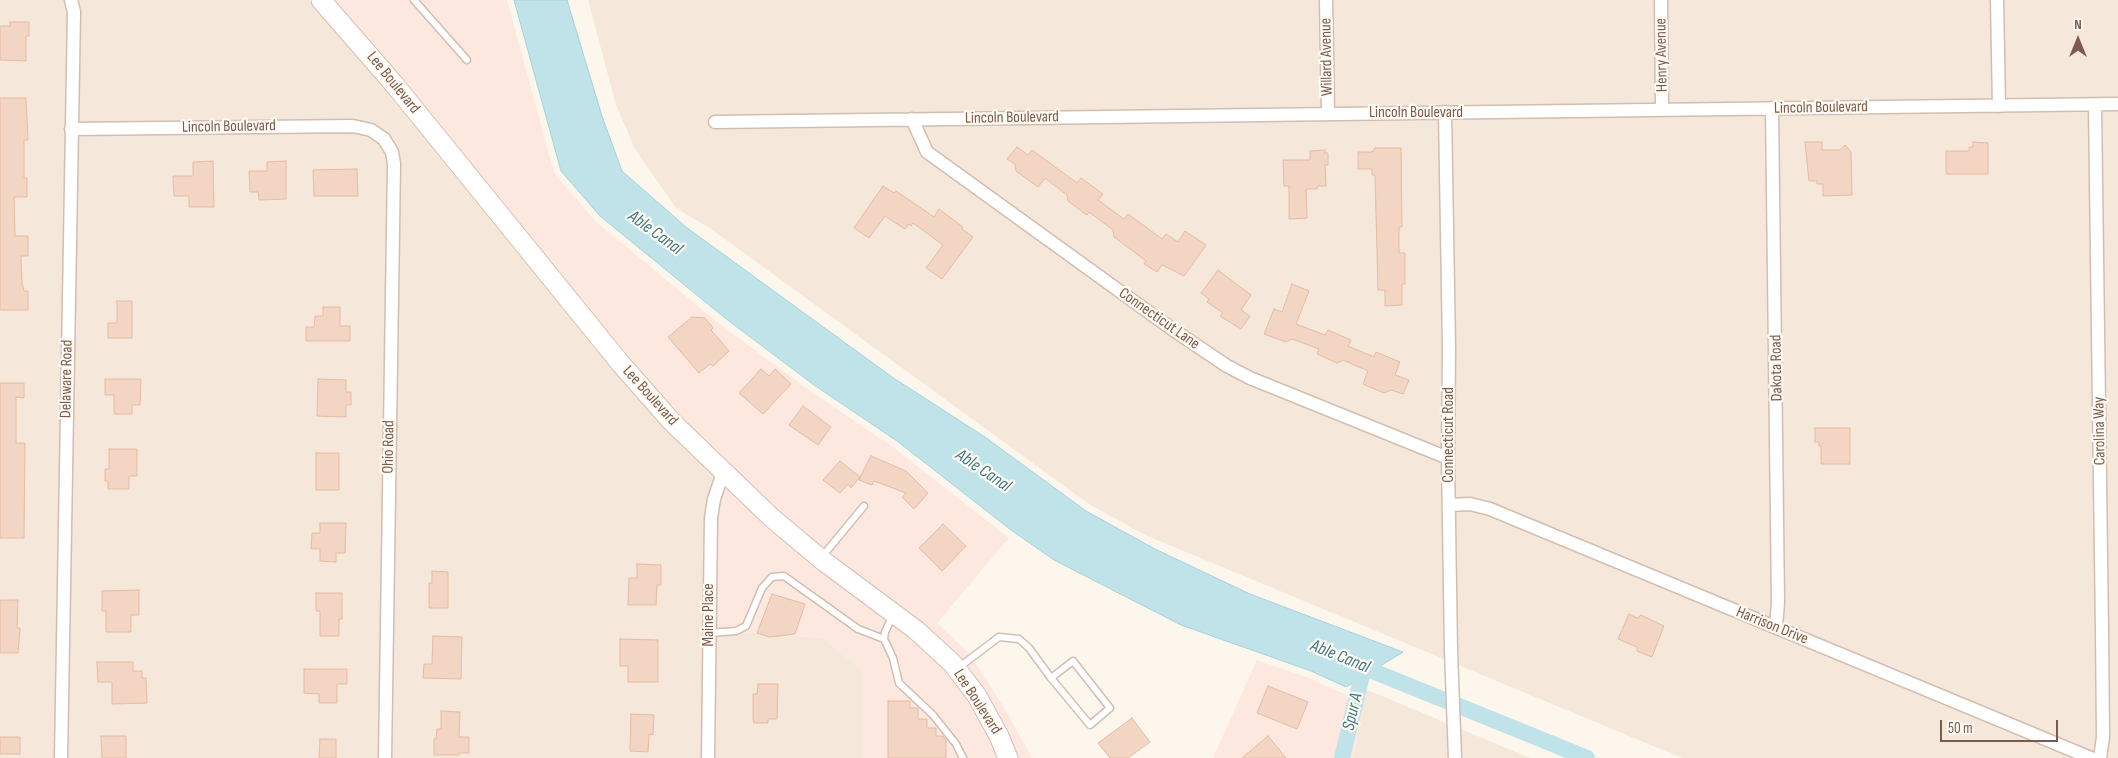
<!DOCTYPE html>
<style>
body{margin:0}
#map{position:relative;width:2118px;height:758px;overflow:hidden;background:#fdf6ec;font-family:"Sofia Sans Condensed",sans-serif}
canvas{display:block}
.north{position:absolute;left:2053px;top:15px;width:50px;height:50px;-webkit-text-stroke:4px #fffaf3;paint-order:stroke;rotate:0deg;font-size:14px;font-weight:700;line-height:20px;text-align:center;color:#7a5c4d}
.north::after{content:'';display:block;margin:auto;width:18px;height:22px;background:#7a5c4d;clip-path:polygon(50% 0,100% 100%,50% 72%,0 100%)}
.scale{position:absolute;left:1940px;top:720px;width:118px;height:22px;box-sizing:border-box;border:2px solid #7a5c4d;border-top:0;padding-left:6px;font-size:15px;line-height:18px;white-space:nowrap;color:#7a5c4d;-webkit-text-stroke:4px #fffaf3;paint-order:stroke}
</style>
<div id="map">
<canvas width="2118" height="758"></canvas>
<div class="north">N</div>
<div class="scale">50 m</div>
</div>
<script>
const ctx = document.querySelector('canvas').getContext('2d');
ctx.lineJoin = 'round';
function fillPath(path, color) {
  ctx.fillStyle = color;
  ctx.fill(path, 'evenodd');
}
function toPath(rows) {
  const path = new Path2D();
  for (const r of rows) {
    path.moveTo(r[0], r[1]);
    for (let i = 2; i < r.length; i += 2) path.lineTo(r[i], r[i + 1]);
  }
  return path;
}
function strokePath(path, color, width, dash) {
  ctx.strokeStyle = color;
  ctx.lineWidth = width;
  ctx.lineCap = dash ? 'butt' : 'round';
  ctx.setLineDash(dash || []);
  ctx.stroke(path);
}
function write(font, color, halo, rows, align = 'center') {
  ctx.font = font + ' "Sofia Sans Condensed",sans-serif';
  ctx.lineWidth = 4.5;
  ctx.setLineDash([]);
  ctx.textBaseline = 'middle';
  ctx.strokeStyle = halo;
  ctx.fillStyle = color;
  for (const [text, x, y, turn = 0] of rows) {
    ctx.save();
    ctx.translate(x, y);
    ctx.rotate((+turn || 0) * Math.PI / 180);
    ctx.textAlign = isNaN(turn) ? turn : align;
    if (halo) ctx.strokeText(text, 0, 0);
    ctx.fillText(text, 0, 0);
    ctx.restore();
  }
}
fillPath(toPath([
 [0,0,309,0,388,90,615,371,666,428,716,478,719,630,823,638,863,671,863,758,0,758],
 [588,0,2118,0,2118,758,1682,758,1145,535,1089,504,711,229,676,208,635,149,616,105],
 [1363,688,1530,758,1354,758]
]), '#f5e8da');
fillPath(toPath([
 [333,0,507,0,554,173,596,222,721,325,810,391,893,447,1009,538,937,623,970,654,1006,711,1032,758,1017,758,957,656,941,640,826,553,777,511,678,415,627,358,470,165,403,78],
 [716,478,766,525,912,638,946,669,971,701,992,740,999,758,863,758,863,671,823,638,719,630],
 [1257,660,1309,678,1346,695,1363,688,1354,758,1213,758]
]), '#fde8e0');
const water = toPath([
 [514,0,567,0,602,116,622,171,686,227,793,305,895,379,985,437,1086,511,1155,549,1250,594,1403,652,1346,687,1311,671,1181,625,1054,560,1011,530,897,441,814,385,725,318,600,216,561,171,514,0]
]);
fillPath(water, '#bfe3e8');
strokePath(water, '#a5d3da', 1);
strokePath(toPath([
 [1353,663,1587,758],
 [1342,758,1364,667]
]), '#bfe3e8', 16);
const building = toPath([
 [10,22,29,22,29,36,26,36,26,61,0,60,0,26,10,26,10,22],
 [0,98,26,98,28,140,24,140,24,178,27,178,27,197,14,197,15,236,28,236,28,256,21,256,22,283,24,291,28,291,28,310,0,310,0,98],
 [1805,142,1822,142,1822,150,1840,150,1845,145,1851,152,1852,195,1823,196,1823,184,1817,184,1817,181,1809,181,1805,142],
 [1973,142,1988,143,1988,174,1946,174,1946,151,1969,151,1969,147,1973,147,1973,142],
 [1017,147,1028,155,1032,150,1077,183,1081,178,1103,194,1098,200,1124,219,1128,214,1162,239,1166,234,1178,242,1185,231,1206,245,1184,276,1162,265,1157,272,1144,264,1146,261,1114,237,1113,230,1089,212,1087,215,1068,201,1067,195,1045,178,1038,187,1016,171,1015,164,1007,159,1017,147],
 [1375,148,1401,148,1402,227,1399,227,1399,253,1405,253,1405,284,1402,284,1402,305,1385,306,1385,290,1378,290,1375,175,1372,175,1372,169,1358,169,1358,152,1372,152,1375,148],
 [1325,150,1325,153,1328,153,1328,165,1325,165,1326,186,1317,186,1317,189,1306,189,1307,218,1289,219,1289,186,1284,186,1283,160,1310,160,1310,151,1325,150],
 [213,161,214,207,189,207,189,196,174,196,173,176,193,176,193,162,213,161],
 [286,161,286,199,259,200,258,192,250,192,249,171,267,171,267,162,286,161],
 [357,169,358,196,314,196,313,170,357,169],
 [883,186,894,193,896,191,934,217,939,209,963,227,962,229,973,237,942,279,926,268,943,245,913,223,911,226,909,224,905,229,885,216,869,238,854,228,883,186],
 [1218,270,1251,295,1241,310,1250,316,1241,329,1220,316,1223,313,1207,302,1209,299,1201,293,1218,270],
 [1292,284,1309,291,1296,324,1325,335,1328,330,1351,340,1348,346,1374,357,1376,352,1400,362,1395,375,1409,380,1403,394,1391,390,1384,393,1363,384,1368,371,1343,360,1337,363,1317,354,1319,349,1292,339,1286,342,1264,334,1274,309,1282,312,1292,284],
 [117,301,132,301,132,338,108,338,108,323,117,323,117,301],
 [323,307,340,307,340,326,350,326,350,341,306,341,306,327,314,327,315,316,323,316,323,307],
 [692,317,705,318,713,328,711,330,729,351,713,366,710,364,699,373,668,337,692,317],
 [761,369,769,376,775,369,791,384,763,414,739,393,761,369],
 [105,379,141,379,140,405,132,405,132,414,114,414,114,395,105,395,105,379],
 [318,379,346,380,346,392,351,392,351,405,346,405,346,417,317,416,318,379],
 [0,383,24,383,24,398,16,397,16,443,25,443,24,538,0,538,0,383],
 [803,406,831,427,818,445,789,425,803,406],
 [1815,428,1850,428,1850,464,1821,464,1821,446,1819,446,1819,442,1815,442,1815,428],
 [109,449,137,449,137,476,129,476,129,489,108,489,108,481,105,481,105,469,109,469,109,449],
 [316,453,339,453,339,490,316,490,316,453],
 [871,456,906,471,928,493,914,509,902,497,906,493,874,481,872,485,859,480,860,477,851,488,848,484,840,493,823,480,840,461,860,477,871,456],
 [320,523,346,523,345,553,336,553,336,562,320,561,320,549,311,549,312,533,320,533,320,523],
 [943,524,966,546,942,571,919,548,943,524],
 [637,564,661,565,661,585,657,585,656,605,628,605,629,578,637,578,637,564],
 [432,571,448,572,448,608,429,608,429,583,432,583,432,571],
 [139,590,139,615,131,615,131,632,106,632,106,611,102,611,102,591,139,590],
 [316,593,342,593,342,619,339,619,339,636,320,636,320,611,316,611,316,593],
 [772,594,805,604,795,634,770,637,757,633,772,594],
 [0,600,18,600,17,628,20,628,18,653,0,653,0,600],
 [1629,614,1637,618,1641,615,1664,626,1652,657,1637,651,1637,647,1618,639,1629,614],
 [433,636,462,637,461,679,423,678,424,664,432,664,433,636],
 [620,639,658,640,658,682,628,682,628,666,620,666,620,639],
 [97,662,133,662,133,671,142,671,142,678,146,678,147,703,112,704,112,682,98,682,97,662],
 [304,669,347,669,347,684,337,684,337,703,319,703,319,694,304,693,304,669],
 [758,684,778,684,777,719,768,719,768,723,754,723,753,719,753,694,757,694,758,684],
 [1268,686,1308,702,1297,729,1257,713,1268,686],
 [888,701,910,701,910,708,918,708,918,719,927,719,927,728,936,728,936,736,943,736,946,740,946,758,888,758,888,701],
 [441,711,460,712,459,737,469,737,469,753,459,753,459,755,434,755,434,739,436,739,437,729,441,729,441,711],
 [631,714,654,715,653,735,649,734,648,752,630,751,631,714],
 [1132,718,1150,742,1128,758,1110,758,1098,743,1132,718],
 [101,736,126,736,126,758,102,758,101,736],
 [1268,736,1286,758,1242,758,1268,736],
 [0,737,20,737,20,754,0,754,0,737],
 [320,739,336,739,336,758,319,758,320,739]
]);
fillPath(building, '#f3d5c3');
strokePath(building, '#e6bba3', 1);
const lane = toPath([
 [414,0,467,60],
 [821,558,864,506],
 [893,615,885,632,884,639,893,658,899,683,933,715,956,744,963,758],
 [709,633,736,631,746,626,762,588,772,577,784,576,858,629,884,639],
 [958,668,999,637,1019,639,1029,648,1051,678,1090,725,1110,708,1073,661,1051,678]
]);
const street = toPath([
 [1326,0,1328,113],
 [1661,0,1662,110],
 [1997,0,1999,106],
 [2095,105,2102,631,2103,737,2100,758],
 [1772,108,1778,602,1776,627],
 [1445,112,1449,348,1448,458,1451,651,1455,758],
 [912,119,927,152,1172,329,1227,366,1250,378,1448,458],
 [715,122,2118,104],
 [71,129,353,126,371,130,384,139,392,152,394,164,385,758],
 [1450,505,1470,504,1490,509,2091,758],
 [61,758,74,12,71,0],
 [708,758,711,518,714,499,723,473]
]);
const secondary = toPath([
 [321,0,394,84,621,364,672,422,772,518,822,560,916,630,952,663,977,696,999,736,1008,758]
]);
strokePath(lane, '#d1beb0', 9);
strokePath(street, '#d1beb0', 15);
strokePath(secondary, '#d6c0b0', 21);
strokePath(lane, '#fff', 6);
strokePath(street, '#fff', 12);
strokePath(secondary, '#fff', 19);
write('16px', '#7a5c4d', '#fffaf3', [
 ["Henry Avenue",1662,55,-91],
 ["Willard Avenue",1327,57,-91],
 ["Lee Boulevard",393,83,51],
 ["Lincoln Boulevard",1821,108,-1],
 ["Lincoln Boulevard",1416,113],
 ["Lincoln Boulevard",1012,118,-1],
 ["Lincoln Boulevard",229,127,-1],
 ["Connecticut Lane",1159,319,35],
 ["Dakota Road",1777,368,-91],
 ["Delaware Road",67,379,-89],
 ["Lee Boulevard",650,396,48],
 ["Carolina Way",2100,431,-91],
 ["Connecticut Road",1449,435,-90],
 ["Ohio Road",389,447,-89],
 ["Maine Place",709,615,-90],
 ["Harrison Drive",1772,626,22],
 ["Lee Boulevard",977,702,57]
]);
write('italic 18px', '#437c86', '#fffaf3', [
 ["Able Canal",655,233,36],
 ["Able Canal",983,471,34],
 ["Able Canal",1340,657,22],
 ["Spur A",1353,712,-77]
]);
</script>
